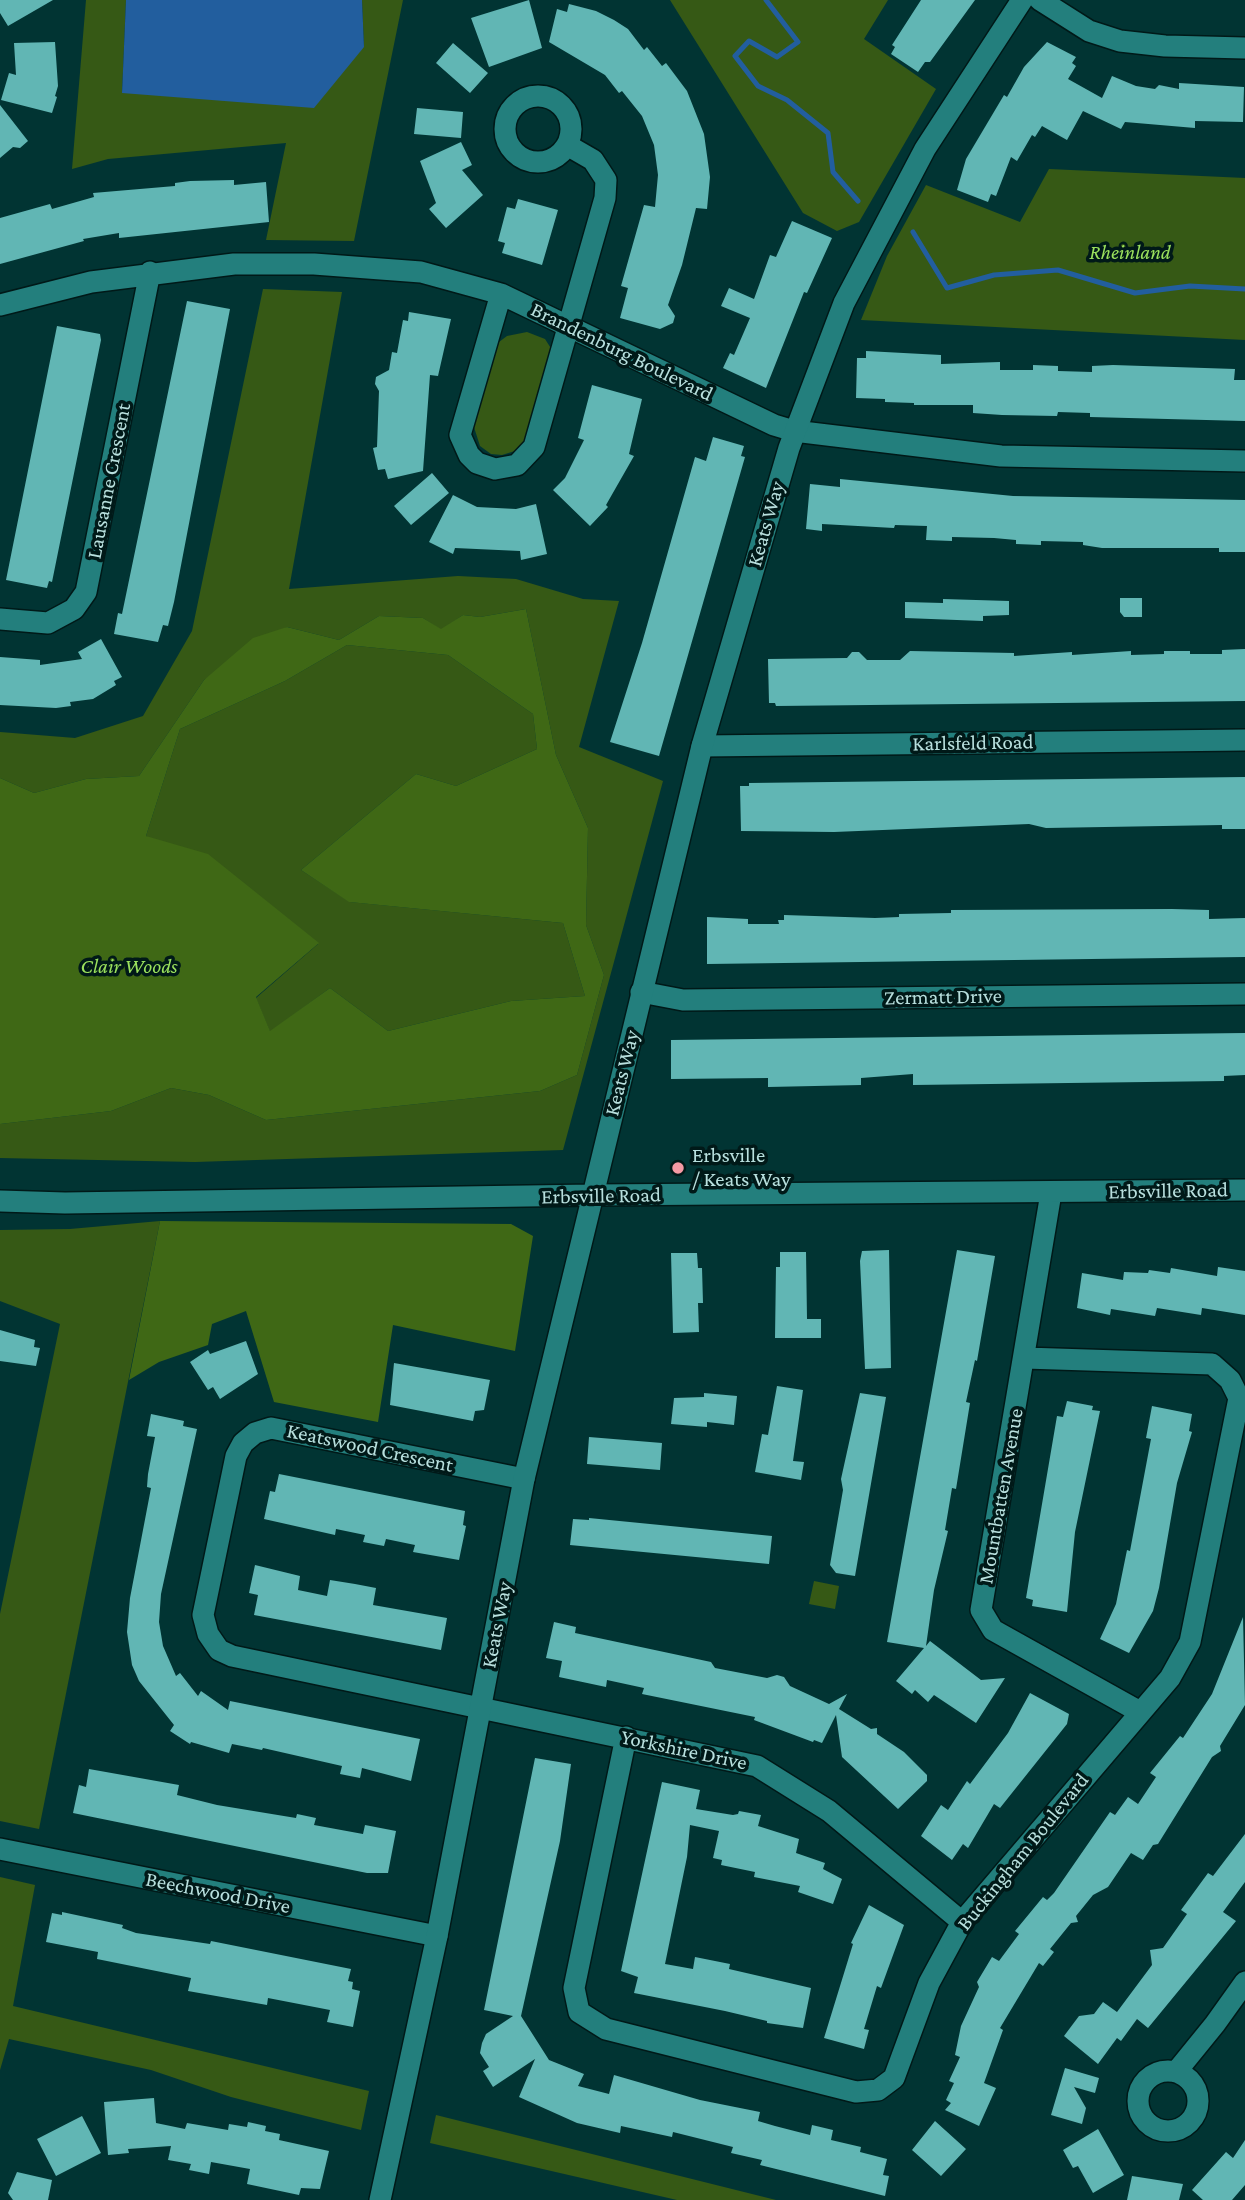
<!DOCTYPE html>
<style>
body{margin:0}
canvas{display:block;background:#013433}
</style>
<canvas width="1245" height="2200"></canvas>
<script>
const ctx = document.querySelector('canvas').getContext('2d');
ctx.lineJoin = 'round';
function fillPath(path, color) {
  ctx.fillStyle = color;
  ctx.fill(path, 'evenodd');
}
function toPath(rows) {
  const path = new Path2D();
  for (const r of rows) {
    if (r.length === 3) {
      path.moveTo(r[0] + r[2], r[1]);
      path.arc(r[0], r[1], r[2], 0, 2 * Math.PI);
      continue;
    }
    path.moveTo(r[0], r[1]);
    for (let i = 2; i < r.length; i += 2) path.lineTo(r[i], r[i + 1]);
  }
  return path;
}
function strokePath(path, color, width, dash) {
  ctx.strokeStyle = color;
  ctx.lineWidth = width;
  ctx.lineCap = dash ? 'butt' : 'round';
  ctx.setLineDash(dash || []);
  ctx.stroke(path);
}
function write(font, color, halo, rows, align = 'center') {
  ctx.font = font + ' "Crimson Pro",serif';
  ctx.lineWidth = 7;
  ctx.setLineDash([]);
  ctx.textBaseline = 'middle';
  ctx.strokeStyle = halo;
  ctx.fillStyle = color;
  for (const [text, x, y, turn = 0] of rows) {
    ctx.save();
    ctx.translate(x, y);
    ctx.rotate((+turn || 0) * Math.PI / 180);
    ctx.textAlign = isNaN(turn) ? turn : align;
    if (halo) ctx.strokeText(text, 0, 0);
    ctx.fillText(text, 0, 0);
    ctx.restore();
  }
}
fillPath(toPath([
 [86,0,126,0,122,93,364,47,362,0,403,0,354,241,266,240,286,143,108,159,72,169],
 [670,0,888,0,864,39,936,89,859,222,837,231,803,213],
 [1049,169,1245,178,1245,340,861,320,887,256,926,185,1020,222],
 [263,289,342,292,289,589,458,576,516,579,583,599,619,601,579,747,663,781,563,1150,195,1162,0,1158,0,1124,111,1111,171,1088,209,1095,266,1120,540,1091,577,1075,604,975,586,925,588,828,556,755,526,609,480,617,463,615,441,630,423,618,379,616,339,640,287,627,204,680,139,776,86,779,34,793,0,778,0,732,75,738,143,716,192,631],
 [527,332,545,339,552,350,527,440,518,450,502,455,491,454,480,446,473,424,499,342,507,336],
 [347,645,448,655,533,714,537,749,456,786,416,774,301,870,350,902,563,923,585,996,511,1001,388,1031,330,988,270,1032,256,998,318,944,146,836,180,729,285,681],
 [160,1221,39,1829,0,1821,0,1614,60,1324,0,1301,0,1230,70,1229],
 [814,1581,839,1586,835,1609,809,1604],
 [0,1877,35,1885,13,2006,369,2091,361,2130,231,2097,151,2070,9,2039,0,2070],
 [436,2115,776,2200,677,2200,430,2143]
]), '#365915');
fillPath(toPath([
 [526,609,556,755,588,828,586,925,604,975,577,1075,540,1091,266,1120,209,1095,171,1088,111,1111,0,1124,0,778,34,793,86,779,139,776,204,680,253,638,287,627,339,640,379,616,423,618,441,629,463,615,480,617],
 [347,645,448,655,533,714,537,749,456,786,416,774,301,870,349,902,563,923,585,996,511,1001,388,1031,330,988,270,1031,256,997,319,943,208,854,146,836,180,729,285,681],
 [160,1221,511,1224,533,1236,515,1351,393,1325,378,1422,274,1402,246,1311,212,1324,208,1345,159,1362,129,1380]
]), '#3f6815');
fillPath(toPath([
 [126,0,362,0,364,47,314,108,122,93]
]), '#225e9e');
strokePath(toPath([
 [766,0,798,42,777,57,749,41,735,56,758,86,787,100,828,133,833,172,858,201],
 [913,232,947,288,994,275,1058,270,1135,293,1190,286,1245,289]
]), '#225e9e', 5);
fillPath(toPath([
 [0,0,53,0,8,26,0,13],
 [529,0,542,48,489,67,471,18],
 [921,0,975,0,930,62,925,62,918,72,891,54,895,47,892,45],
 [569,4,596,11,614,20,628,29,644,50,647,47,662,66,666,63,687,91,704,134,710,177,707,209,696,208,682,265,668,305,675,316,673,323,660,329,620,318,628,288,621,286,644,205,655,207,658,175,654,145,642,116,622,91,619,93,605,75,549,42,557,9,567,12],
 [55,42,58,86,55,96,57,97,52,113,1,100,9,73,16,75,14,43],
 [1047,42,1076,57,1072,63,1076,66,1068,79,1102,98,1112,76,1136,86,1155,89,1159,85,1179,89,1179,83,1244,87,1243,122,1195,121,1195,128,1125,122,1121,129,1083,111,1067,140,1042,126,1035,137,1032,135,1017,161,1011,157,996,196,991,194,988,202,957,190,966,159,1004,95,1007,97,1024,67],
 [453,43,488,73,470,93,436,63],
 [0,105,28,141,20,148,13,147,0,158],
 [417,108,463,112,461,138,414,134],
 [461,142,472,165,462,170,483,195,446,228,429,209,436,203,420,161],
 [234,180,234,185,266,182,269,222,119,238,119,233,83,239,84,241,0,264,0,218,50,204,52,209,94,197,93,193,175,186,175,183,190,181],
 [518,199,558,210,542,265,502,253,505,243,498,241,507,207,515,209],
 [792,221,832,238,807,293,804,292,766,388,723,368,730,353,734,355,750,318,721,306,729,288,754,299,770,255,776,257],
 [187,301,230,309,174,602,168,626,163,625,158,642,114,634,118,613,122,614],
 [409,312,451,319,438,376,430,375,423,471,388,479,385,469,378,470,373,448,377,447,379,391,375,384,376,377,389,370,392,352,397,353,403,320,408,321],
 [57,326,100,334,101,340,52,582,49,581,47,588,6,580],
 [866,351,941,355,941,364,1000,362,1000,370,1033,370,1033,365,1058,366,1058,371,1092,372,1092,366,1113,365,1235,369,1234,380,1245,380,1245,421,1090,417,1090,413,1058,412,1057,416,1002,415,973,413,973,405,914,405,914,403,885,402,885,399,856,398,857,358,866,358],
 [592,385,642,399,629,454,634,456,606,505,608,507,590,526,553,490,565,478,584,440,578,438],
 [713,437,744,446,741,456,745,457,659,756,610,742,642,643,695,457,706,461],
 [432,473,449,493,411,525,394,506],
 [840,479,1013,496,1245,500,1245,552,1219,552,1219,548,1102,548,1083,545,1083,542,1041,541,1041,545,1016,544,1016,540,994,538,952,537,952,541,926,540,927,526,895,525,894,528,822,524,822,531,806,529,810,484,840,487],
 [453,495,477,507,516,509,536,504,547,554,521,560,520,551,455,548,453,554,429,542],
 [1120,598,1142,598,1142,617,1124,617,1120,612],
 [943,599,1009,601,1009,615,983,616,983,621,905,618,905,602,943,603],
 [101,639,122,677,114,681,116,685,93,699,70,702,71,706,56,708,0,705,0,657,40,660,40,665,82,659,78,652],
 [1245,649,1245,701,776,706,775,703,769,703,768,659,847,658,852,652,859,652,867,660,900,660,910,651,1014,653,1014,656,1072,652,1072,655,1131,651,1131,655,1164,654,1164,651,1190,651,1190,654,1222,654,1222,650],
 [1245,777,1245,829,1222,829,1222,825,1046,828,1029,824,834,832,741,831,740,786,749,786,749,783],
 [1172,909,1209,910,1209,919,1245,918,1245,957,707,964,707,917,748,919,748,924,779,924,778,920,784,920,784,915,875,918,899,917,899,914,951,913,951,910],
 [1245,1033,1245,1075,1224,1076,1224,1081,913,1085,913,1074,861,1078,861,1085,768,1087,768,1078,671,1079,671,1040],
 [889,1250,891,1368,865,1369,860,1261,862,1251],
 [957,1250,995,1256,977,1361,975,1360,966,1402,970,1403,956,1489,952,1488,945,1530,948,1531,934,1590,926,1646,930,1641,981,1680,1005,1678,976,1723,934,1695,928,1702,915,1690,912,1694,896,1681,924,1648,887,1642],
 [780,1252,806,1252,807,1319,821,1319,821,1338,775,1338,776,1267,780,1267],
 [671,1253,697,1253,698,1268,702,1268,703,1303,698,1303,699,1332,673,1333],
 [1218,1267,1245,1271,1245,1315,1202,1308,1201,1315,1157,1308,1155,1316,1111,1309,1110,1315,1077,1308,1082,1273,1123,1280,1124,1272,1148,1273,1149,1270,1170,1273,1171,1268,1217,1276],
 [0,1330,35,1340,34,1347,40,1348,36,1366,0,1361],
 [246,1341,258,1374,220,1399,213,1387,208,1390,190,1362,208,1350,210,1354],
 [394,1363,490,1380,484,1410,475,1411,473,1421,390,1405],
 [777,1386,803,1390,793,1461,804,1462,801,1480,755,1472,762,1434,768,1435],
 [704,1393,737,1396,734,1425,707,1422,707,1427,671,1424,674,1398,704,1397],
 [860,1393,886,1397,855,1576,836,1573,830,1565,843,1490,841,1479],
 [1067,1401,1093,1406,1092,1410,1100,1411,1075,1532,1067,1612,1032,1606,1033,1600,1026,1598,1057,1416,1063,1417],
 [1152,1406,1192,1414,1189,1431,1192,1432,1177,1483,1159,1588,1153,1611,1129,1653,1100,1639,1116,1604,1127,1550,1130,1551,1151,1439,1146,1438],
 [151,1414,184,1421,183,1426,197,1429,161,1594,159,1622,163,1646,176,1676,180,1673,198,1696,201,1691,228,1710,230,1701,420,1739,411,1781,362,1768,360,1778,340,1774,342,1766,263,1748,262,1750,232,1744,229,1753,191,1742,190,1744,170,1731,174,1725,139,1681,132,1665,127,1632,130,1598,151,1488,147,1487,148,1474,155,1437,147,1436],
 [589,1437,662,1443,660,1470,587,1464],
 [279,1474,465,1511,463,1525,466,1526,459,1560,413,1552,415,1545,386,1539,384,1546,363,1542,365,1535,336,1529,335,1535,264,1519,270,1491,275,1492],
 [589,1518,772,1536,769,1564,570,1545,573,1519,589,1520],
 [255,1565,300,1576,298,1590,327,1596,330,1580,355,1584,376,1588,373,1605,447,1618,441,1650,254,1615,258,1595,249,1593],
 [1243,1617,1245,1705,1220,1746,1221,1751,1212,1757,1158,1844,1153,1845,1143,1860,1131,1853,1108,1887,1093,1895,1076,1916,1078,1922,1071,1923,1050,1949,1054,1952,1043,1966,1039,1963,1000,2028,1003,2030,984,2083,996,2088,979,2126,945,2110,951,2103,946,2100,954,2083,949,2081,960,2057,955,2055,961,2026,979,1987,977,1982,992,1957,999,1961,1019,1934,1015,1931,1043,1897,1047,1900,1054,1893,1110,1812,1115,1815,1128,1797,1138,1804,1156,1777,1150,1773,1180,1736,1183,1738,1212,1694],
 [554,1622,576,1627,575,1633,711,1662,715,1668,767,1678,777,1675,784,1677,790,1686,829,1704,847,1694,839,1709,871,1729,877,1728,877,1734,904,1752,927,1775,927,1781,898,1809,842,1757,836,1715,822,1743,814,1740,813,1742,754,1720,755,1717,642,1694,644,1688,607,1680,606,1687,559,1677,562,1661,546,1658],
 [1030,1693,1069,1714,1067,1724,1000,1808,994,1804,968,1848,963,1844,952,1860,921,1836,941,1805,948,1810,967,1781,970,1784,1008,1733],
 [535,1758,571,1764,560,1841,521,2016,549,2060,584,2074,578,2086,609,2094,614,2075,700,2100,760,2112,758,2121,775,2126,810,2135,812,2125,833,2130,831,2140,861,2147,860,2152,887,2159,883,2175,889,2176,885,2196,760,2165,762,2160,731,2153,733,2147,673,2132,672,2137,621,2126,620,2133,577,2123,519,2097,535,2059,493,2087,483,2071,489,2067,480,2053,482,2043,486,2034,513,2016,484,2010],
 [89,1769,179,1785,177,1795,217,1805,296,1818,297,1814,316,1818,314,1825,363,1834,365,1825,396,1831,388,1873,367,1873,73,1813,79,1785,86,1787],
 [662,1782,700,1790,696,1809,733,1815,738,1814,739,1811,761,1815,758,1826,799,1839,796,1853,825,1863,823,1869,842,1879,833,1904,798,1892,800,1886,754,1877,755,1872,721,1865,722,1860,713,1858,719,1831,690,1825,687,1857,665,1964,693,1969,695,1957,730,1964,729,1969,811,1988,803,2028,767,2023,767,2021,725,2011,634,1993,638,1977,621,1971],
 [1245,1834,1245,1882,1223,1912,1236,1921,1148,2028,1137,2019,1121,2041,1117,2038,1098,2064,1064,2036,1079,2016,1094,2014,1103,2002,1117,2012,1152,1965,1150,1950,1163,1948,1187,1914,1181,1910,1208,1873,1213,1876],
 [869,1905,904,1925,881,1988,877,1986,864,2029,869,2030,864,2049,824,2038,853,1944,851,1943],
 [62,1912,123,1925,122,1928,136,1933,210,1944,211,1941,351,1969,348,1981,353,1982,352,1989,360,1991,353,2027,327,2022,330,2010,268,1998,267,2005,188,1991,191,1978,97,1959,98,1952,46,1942,52,1913,62,1915],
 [1065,2068,1099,2078,1095,2093,1074,2087,1086,2108,1082,2124,1051,2115],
 [154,2098,156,2123,185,2129,187,2123,228,2130,229,2124,247,2127,248,2122,266,2126,265,2131,280,2134,279,2140,329,2151,320,2189,301,2188,299,2195,247,2184,250,2169,211,2162,209,2174,189,2170,191,2164,168,2160,171,2146,128,2149,129,2153,108,2155,104,2102],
 [82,2116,101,2153,56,2176,37,2139],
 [935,2121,966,2149,941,2176,912,2150],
 [1098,2129,1124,2175,1093,2193,1078,2166,1073,2168,1063,2150],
 [1245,2140,1245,2185,1232,2200,1203,2200,1192,2190,1226,2152,1233,2158],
 [17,2172,52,2180,48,2200,13,2200,8,2193],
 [1132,2176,1183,2184,1179,2200,1127,2200]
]), '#61b6b4');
const street = toPath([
 [1040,0,1089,31,1120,41,1165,46,1245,48],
 [538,129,33],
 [501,294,460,435,469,455,477,463,495,469,517,465,534,447,605,198,606,180,593,160,567,145],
 [0,305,91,282,234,264,314,264,421,272,501,294,774,425,794,431,1001,456,1245,461],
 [0,619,48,623,74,609,86,592,150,272],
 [702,746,1245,740],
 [641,992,683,1000,1245,994],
 [1051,1193,981,1610,993,1630,1140,1712],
 [524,1479,271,1428,255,1433,243,1443,236,1456,203,1615,208,1634,219,1650,232,1656,757,1766,829,1811,962,1922],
 [626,1737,574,1988,579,2012,606,2029,856,2092,878,2090,894,2078,929,1983,962,1922,1170,1678,1190,1642,1239,1398,1230,1380,1212,1364,1025,1358],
 [0,1849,437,1936],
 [1168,2101,30],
 [1176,2072,1215,2024,1245,1982]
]);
const secondary = toPath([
 [0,1201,65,1203,593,1195,1245,1190],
 [380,2200,437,1936,524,1479,702,746,789,448,844,303,925,149,1022,0]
]);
strokePath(street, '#001918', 24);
strokePath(secondary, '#001918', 24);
strokePath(street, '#237f7d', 21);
strokePath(secondary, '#237f7d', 21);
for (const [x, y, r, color] of [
 [678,1168,7,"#f49aa4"]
]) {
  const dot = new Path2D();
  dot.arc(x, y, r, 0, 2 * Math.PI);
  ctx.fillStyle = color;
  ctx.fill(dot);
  strokePath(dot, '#001918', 2.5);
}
write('italic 21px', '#9ae15d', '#001918', [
 ["Rheinland",1130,253],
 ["Clair Woods",129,967]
]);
write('21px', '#b8e0de', '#001918', [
 ["Brandenburg Boulevard",622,352,26],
 ["Lausanne Crescent",109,481,-79],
 ["Keats Way",766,524,-74],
 ["Karlsfeld Road",973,743,-1],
 ["Zermatt Drive",943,997,-1],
 ["Keats Way",622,1073,-76],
 ["Erbsville Road",1168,1191,-1],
 ["Erbsville Road",601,1196,-1],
 ["Keatswood Crescent",370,1448,12],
 ["Mountbatten Avenue",1001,1496,-80],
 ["Keats Way",497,1625,-79],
 ["Yorkshire Drive",684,1750,12],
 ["Buckingham Boulevard",1023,1852,-51],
 ["Beechwood Drive",218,1893,11]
]);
write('21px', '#b8e0de', '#001918', [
 ["Erbsville",692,1156],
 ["/ Keats Way",692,1180]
], 'left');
</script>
